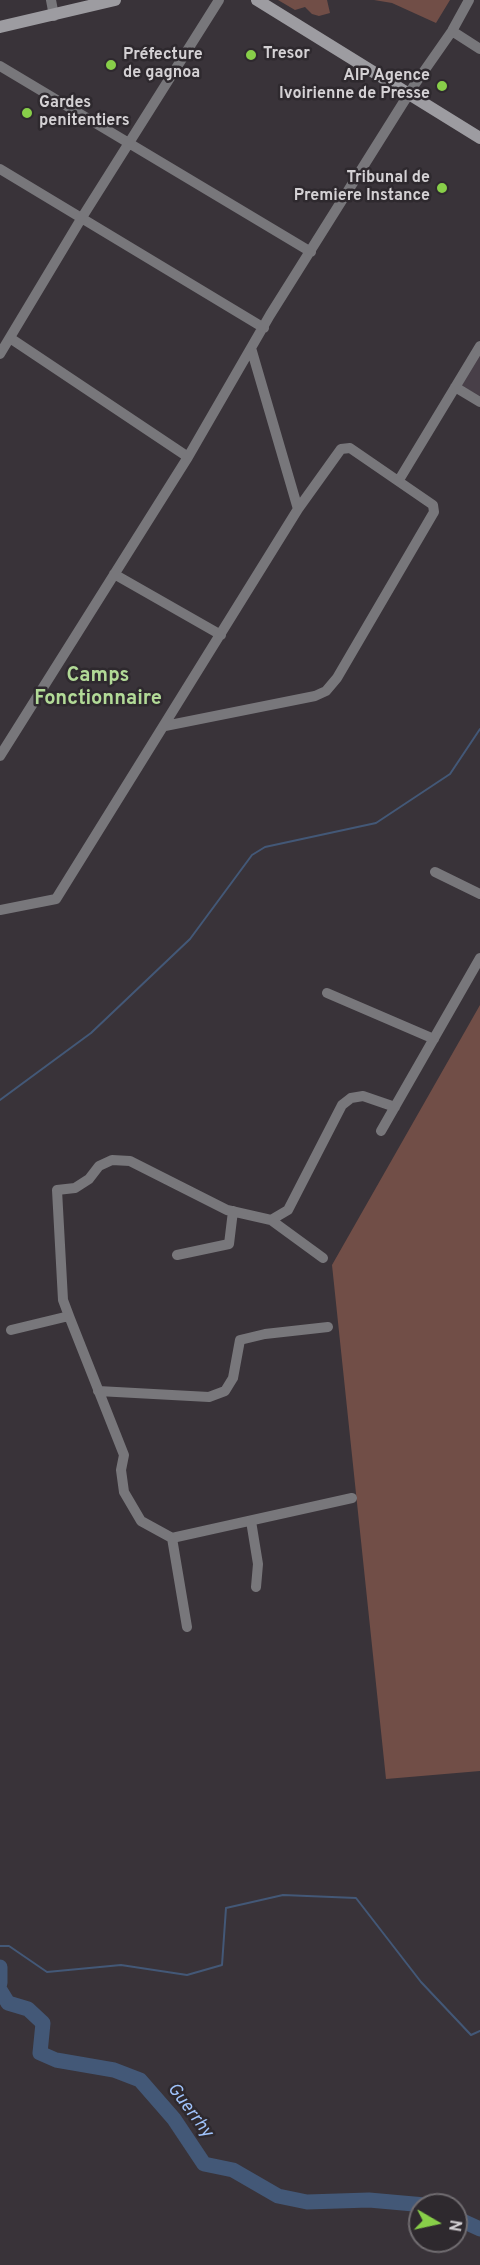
<!DOCTYPE html>
<meta charset="utf-8">
<style>
body{margin:0}
#map{position:relative;width:480px;height:2265px;overflow:hidden;background:#393339;font-family:Overpass,sans-serif}
canvas{display:block}
.north{position:absolute;left:408px;top:2193px;width:60px;height:60px;box-sizing:border-box;background:#2e292e;border:2px solid #706c70;border-radius:50%;rotate:99deg;font-size:16px;font-weight:700;line-height:24px;text-align:center;color:#d4d1d4}
.north::after{content:'';display:block;margin:auto;width:21px;height:27px;background:#88cf49;clip-path:polygon(50% 0,100% 100%,50% 72%,0 100%)}
</style>
<div id="map">
<canvas width="480" height="2265"></canvas>
<div class="north">N</div>
</div>
<script>
const ctx = document.querySelector('canvas').getContext('2d');
ctx.lineJoin = 'round';
function fillPath(path, color) {
  ctx.fillStyle = color;
  ctx.fill(path, 'evenodd');
}
function toPath(rows) {
  const path = new Path2D();
  for (const r of rows) {
    path.moveTo(r[0], r[1]);
    for (let i = 2; i < r.length; i += 2) path.lineTo(r[i], r[i + 1]);
  }
  return path;
}
function strokePath(path, color, width, dash) {
  ctx.strokeStyle = color;
  ctx.lineWidth = width;
  ctx.lineCap = dash ? 'butt' : 'round';
  ctx.setLineDash(dash || []);
  ctx.stroke(path);
}
function write(font, color, halo, rows, align = 'center') {
  ctx.font = font + ' Overpass,sans-serif';
  ctx.lineWidth = 5;
  ctx.setLineDash([]);
  ctx.textBaseline = 'middle';
  ctx.strokeStyle = halo;
  ctx.fillStyle = color;
  for (const [text, x, y, turn = 0] of rows) {
    ctx.save();
    ctx.translate(x, y);
    ctx.rotate((+turn || 0) * Math.PI / 180);
    ctx.textAlign = isNaN(turn) ? turn : align;
    if (halo) ctx.strokeText(text, 0, 0);
    ctx.fillText(text, 0, 0);
    ctx.restore();
  }
}
fillPath(toPath([
 [480,352,480,396,460,385]
]), '#483f48');
fillPath(toPath([
 [278,0,327,0,330,13,319,16,312,14,305,7,295,10],
 [374,0,450,0,436,23,392,3],
 [480,1005,480,1771,386,1779,332,1265]
]), '#714e47');
strokePath(toPath([
 [0,1100,91,1033,190,939,252,855,265,847,376,823,450,774,480,729],
 [0,1946,9,1946,47,1972,121,1965,187,1975,222,1965,226,1908,283,1895,356,1898,421,1982,471,2035,480,2031]
]), '#435877', 2);
strokePath(toPath([
 [0,1967,0,1983],
 [0,1990,8,2003,28,2009,43,2023,40,2053,56,2060,114,2070,140,2080,174,2119,204,2164,233,2170,278,2196,307,2202,369,2200,425,2205],
 [456,2218,480,2229]
]), '#435877', 15);
strokePath(toPath([
 [51,0,54,16],
 [452,31,480,49],
 [0,66,311,252],
 [0,169,264,328],
 [10,338,188,457],
 [251,348,298,509],
 [0,354,81,219,219,0],
 [455,387,480,402],
 [399,480,480,346],
 [114,574,221,635],
 [0,756,188,457,270,315,415,84,452,31,469,0],
 [435,872,480,894],
 [0,910,56,899,298,509,341,449,350,448,433,505,434,512,337,678,326,691,315,696,165,726],
 [327,993,434,1039],
 [381,1131,480,958],
 [271,1220,288,1210,342,1105,351,1098,363,1096,395,1107],
 [177,1255,229,1244,233,1211],
 [69,1316,63,1300,57,1190,75,1188,89,1179,99,1166,112,1160,130,1161,227,1210,271,1220,323,1258],
 [11,1330,69,1316,124,1455,121,1470,124,1492,141,1521,172,1538,352,1498],
 [98,1391,209,1397,225,1391,233,1378,240,1340,265,1334,328,1327],
 [251,1521,258,1564,256,1587],
 [172,1538,187,1627]
]), '#78777b', 10);
strokePath(toPath([
 [257,0,480,138],
 [0,27,115,0]
]), '#9d9ca1', 12);
for (const [x, y, r, color] of [
 [251,55,6,"#88cf49"],
 [111,65,6,"#88cf49"],
 [442,86,6,"#88cf49"],
 [27,113,6,"#88cf49"],
 [442,188,6,"#88cf49"]
]) {
  const dot = new Path2D();
  dot.arc(x, y, r, 0, 2 * Math.PI);
  ctx.fillStyle = color;
  ctx.fill(dot);
  strokePath(dot, '#2e292e', 2);
}
write('bold 16px', '#d4d1d4', '#2e292e', [
 ["Tresor",263,55],
 ["Préfecture",123,56],
 ["de gagnoa",123,74],
 ["AIP Agence",430,77,"right"],
 ["Ivoirienne de Presse",430,95,"right"],
 ["Gardes",39,104],
 ["penitentiers",39,122],
 ["Tribunal de",430,179,"right"],
 ["Premiere Instance",430,197,"right"]
], 'left');
write('italic 18px', '#a0c3fb', '#2e292e', [
 ["Guerrhy",189,2111,53]
]);
write('bold 20px', '#b2da97', '#2e292e', [
 ["Camps",98,677],
 ["Fonctionnaire",98,700]
]);
</script>
